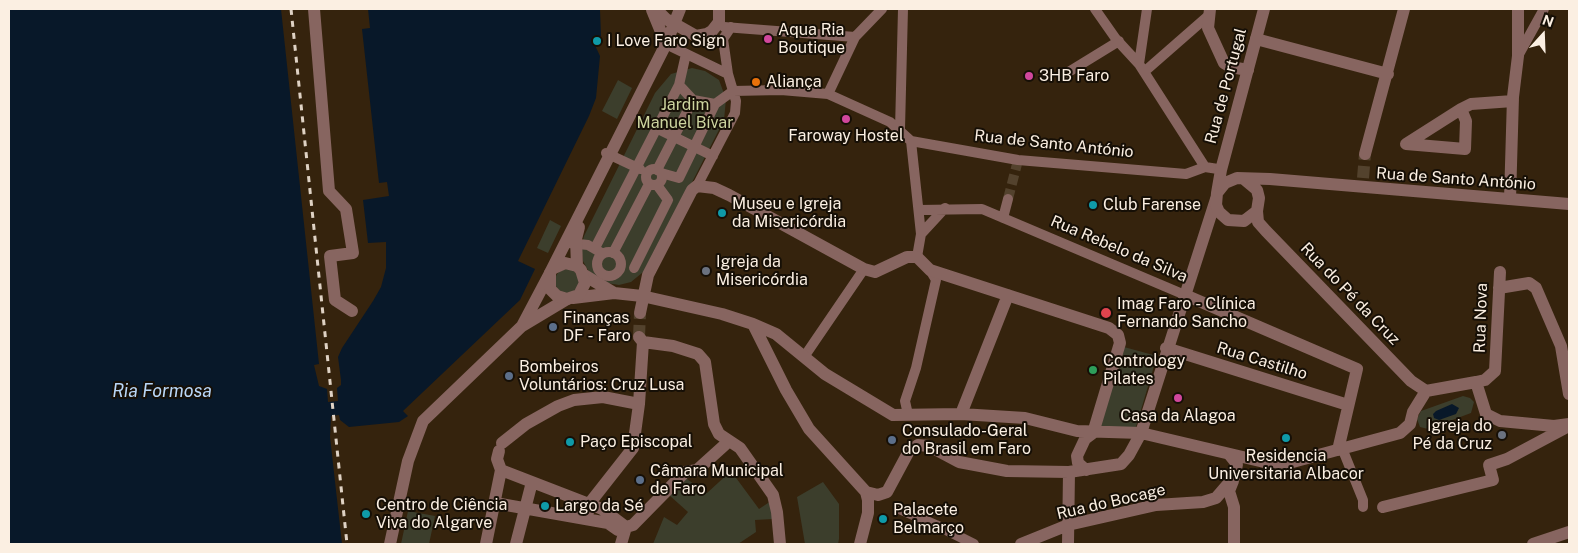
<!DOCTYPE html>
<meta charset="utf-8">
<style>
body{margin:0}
#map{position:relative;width:1578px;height:553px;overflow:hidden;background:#35230d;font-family:"Public Sans",sans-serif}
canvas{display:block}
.frame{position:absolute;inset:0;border:10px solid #fbefe2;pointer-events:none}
.north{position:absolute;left:1518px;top:10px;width:50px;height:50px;-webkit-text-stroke:4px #160f06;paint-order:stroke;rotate:20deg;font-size:14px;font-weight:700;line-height:20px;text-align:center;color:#fbefe2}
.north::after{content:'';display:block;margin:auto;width:18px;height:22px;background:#fbefe2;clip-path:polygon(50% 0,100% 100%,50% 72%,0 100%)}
</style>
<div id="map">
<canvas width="1578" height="553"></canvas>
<div class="frame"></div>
<div class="north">N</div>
</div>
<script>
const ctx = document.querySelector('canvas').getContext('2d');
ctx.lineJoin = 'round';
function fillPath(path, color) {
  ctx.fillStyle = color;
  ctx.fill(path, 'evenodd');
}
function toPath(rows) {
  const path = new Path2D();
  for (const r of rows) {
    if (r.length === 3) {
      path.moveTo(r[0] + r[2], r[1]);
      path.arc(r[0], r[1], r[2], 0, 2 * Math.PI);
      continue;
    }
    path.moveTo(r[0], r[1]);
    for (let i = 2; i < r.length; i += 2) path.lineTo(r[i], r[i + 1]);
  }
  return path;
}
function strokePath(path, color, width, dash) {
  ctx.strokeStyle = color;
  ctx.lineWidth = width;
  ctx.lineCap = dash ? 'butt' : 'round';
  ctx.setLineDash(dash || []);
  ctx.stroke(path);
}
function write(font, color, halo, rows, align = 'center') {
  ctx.font = font + ' "Public Sans",sans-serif';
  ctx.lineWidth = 4;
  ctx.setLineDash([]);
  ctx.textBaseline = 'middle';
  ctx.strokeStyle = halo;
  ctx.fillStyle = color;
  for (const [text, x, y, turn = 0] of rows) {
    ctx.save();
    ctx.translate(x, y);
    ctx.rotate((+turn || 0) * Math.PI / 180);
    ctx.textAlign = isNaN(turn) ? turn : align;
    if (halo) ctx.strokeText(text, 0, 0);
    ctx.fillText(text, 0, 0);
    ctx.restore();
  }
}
fillPath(toPath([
 [692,68,705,71,719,80,726,99,724,120,648,268,631,282,619,285,607,283,589,272,583,261,581,248,584,236,655,93,671,74],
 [618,80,632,88,617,119,602,111],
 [550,220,561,226,548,253,537,248],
 [567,281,12],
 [1124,347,1157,356,1135,430,1098,428],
 [1463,396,1470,398,1474,402,1471,413,1428,429,1420,427,1417,419,1421,411],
 [731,471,759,509,771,501,773,519,755,520,756,532,738,544,653,544,664,517,677,525,688,512,669,495,684,477,707,493],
 [823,482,839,504,839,539,838,544,805,544,797,497],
 [408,511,435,516,429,544,401,544]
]), '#3c3e2c');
fillPath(toPath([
 [9,9,281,9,319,364,314,365,319,386,327,389,328,402,338,401,337,388,341,385,341,380,338,357,342,348,373,301,381,287,386,268,386,242,368,243,363,200,389,196,387,182,379,183,362,29,370,28,368,9,600,10,601,36,592,39,600,56,596,98,589,116,518,261,535,269,520,300,403,411,408,416,399,422,349,427,340,420,339,415,331,416,330,437,342,544,9,544],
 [1452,404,1459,408,1456,414,1439,420,1434,418,1433,414,1436,411]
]), '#081829');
strokePath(toPath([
 [1008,199,1017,164]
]), '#53422d', 10, [10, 5]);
strokePath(toPath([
 [1363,178,1365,154],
 [639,337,640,313]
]), '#53422d', 12, [12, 6]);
strokePath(toPath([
 [1095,9,1116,39,1139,64,1205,167,1218,169],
 [724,27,855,37],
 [672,47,728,74],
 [1518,56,1544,9],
 [1139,64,1147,9],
 [1144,72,1208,16],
 [1062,76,1119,41],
 [679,85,686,54],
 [828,94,855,37,882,9],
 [715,104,733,91,781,90,828,94,890,122,911,141,1018,160,1186,174,1205,167],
 [656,128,713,156],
 [900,129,903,9],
 [911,141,921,234],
 [606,153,640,169],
 [654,177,8],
 [657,170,693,100],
 [697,186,735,113,736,101,728,74,723,39,731,27],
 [919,210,982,209,1185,295],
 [1003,218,1008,199],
 [569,243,588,245,600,252],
 [595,248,679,85,693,100,715,104,679,178,661,173],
 [609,264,12],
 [613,253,649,184],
 [917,257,921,234,945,208],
 [634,268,668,200,657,185],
 [804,357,864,269],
 [907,410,905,401,916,368,936,280,930,270],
 [1342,448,1363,500,1363,507],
 [899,509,936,525,974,544]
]), '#876560', 10);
strokePath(toPath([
 [314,9,329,191,346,209,353,253,330,256,335,300,352,311],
 [1210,9,1208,28,1224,63,1231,67,1248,70],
 [1256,39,1388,74],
 [1461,109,1466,121,1465,149,1406,144,1461,109,1471,104,1513,101],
 [1365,154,1404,9],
 [1510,199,1513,97,1518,56,1518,9],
 [1257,211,1258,222,1266,231,1411,381,1426,391],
 [584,275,614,293],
 [1499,288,1529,283,1536,288,1561,346,1569,394],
 [1185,295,1357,369,1338,450],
 [573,298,614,293,642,296,722,314,753,324,776,334,825,374,893,415,961,414,1025,418,1077,431,1141,433,1264,462,1289,463,1400,433,1410,424,1413,412,1426,391,1476,382,1486,414,1500,421,1554,426,1569,424],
 [640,313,648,275,692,190,697,186,714,188,729,195,864,269,875,272,907,257,917,257,930,270,1109,328,1118,335,1120,343,1093,433,1085,439,1077,456,1078,463,1086,470],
 [753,324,786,390,809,429,866,492,868,500,868,513,860,544],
 [522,326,550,273],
 [643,342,673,346,698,354,705,362,714,424,719,434,740,448,773,495,777,512,780,544],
 [1166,348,1348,405],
 [1476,382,1485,380,1495,371,1500,272],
 [961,414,1008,295],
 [502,443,526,424,558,406,574,400,603,397,639,404],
 [499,451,497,459,501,470],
 [501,470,602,509,626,527],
 [1233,481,1229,491,1234,507,1234,544],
 [866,492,878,495,887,492,909,451,918,445,929,446,959,462,1007,471,1069,472,1121,464,1129,455,1141,433,1216,199],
 [495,503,608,523,618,530],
 [1383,507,1493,480,1489,465,1507,459,1567,427],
 [587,519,589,504,633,448,639,404,643,342,639,337],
 [390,544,408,461,423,421,522,326,567,299],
 [486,544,501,470],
 [516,544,532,482],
 [621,544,626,527,633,525,685,472,697,470,728,442],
 [1021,544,1068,525,1156,505,1203,502,1216,498,1235,476,1237,464,1229,454],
 [1068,544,1069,472],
 [1533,544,1569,532]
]), '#876560', 12);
strokePath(toPath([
 [656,9,666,19,696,36,707,34,712,31,719,22,719,9],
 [652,10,666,44],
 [1245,180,1257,190,1259,198,1257,211,1244,221,1228,220,1219,212,1216,205,1217,193,1225,183,1237,178,1270,179,1569,204],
 [1217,193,1221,170,1264,9],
 [577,266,576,239,579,227],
 [554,268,565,263,577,266,581,270,585,283,579,295,567,299,557,296,550,289,550,273,666,44,680,9]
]), '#876560', 12);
strokePath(toPath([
 [291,9,347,544]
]), '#dfd2c4', 3, [6, 6]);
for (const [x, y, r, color] of [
 [768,39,5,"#d1479c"],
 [597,41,5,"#0f9aa8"],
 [1029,76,5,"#d1479c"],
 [756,82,5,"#e8710a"],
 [846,119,5,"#d1479c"],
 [1093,205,5,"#0f9aa8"],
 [722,213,5,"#0f9aa8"],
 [706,271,5,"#6b7280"],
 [1106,313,6,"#e0444e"],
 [553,327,5,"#5c6f8a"],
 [1093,370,5,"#2e9e5b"],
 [509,376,5,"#5c6f8a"],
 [1178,398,5,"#d1479c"],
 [1502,435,5,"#6b7280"],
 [1286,438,5,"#0f9aa8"],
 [892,440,5,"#5c6f8a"],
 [570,442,5,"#0f9aa8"],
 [640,480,5,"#5c6f8a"],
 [545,506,5,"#0f9aa8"],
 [366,514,5,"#0f9aa8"],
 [883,519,5,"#0f9aa8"]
]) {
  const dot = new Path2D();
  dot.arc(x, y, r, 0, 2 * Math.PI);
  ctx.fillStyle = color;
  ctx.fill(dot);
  strokePath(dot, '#160f06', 2);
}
write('16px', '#fbefe2', '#160f06', [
 ["Aqua Ria",778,30],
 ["Boutique",778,48],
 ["I Love Faro Sign",607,41],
 ["3HB Faro",1039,76],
 ["Aliança",766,82],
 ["Faroway Hostel",846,136,"center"],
 ["Museu e Igreja",732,204],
 ["da Misericórdia",732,222],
 ["Club Farense",1103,205],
 ["Igreja da",716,262],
 ["Misericórdia",716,280],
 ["Imag Faro - Clínica",1117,304],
 ["Fernando Sancho",1117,322],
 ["Finanças",563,318],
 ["DF - Faro",563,336],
 ["Contrology",1103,361],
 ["Pilates",1103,379],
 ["Bombeiros",519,367],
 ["Voluntários: Cruz Lusa",519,385],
 ["Casa da Alagoa",1178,416,"center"],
 ["Igreja do",1492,426,"right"],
 ["Pé da Cruz",1492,444,"right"],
 ["Consulado-Geral",902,431],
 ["do Brasil em Faro",902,449],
 ["Paço Episcopal",580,442],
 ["Residencia",1286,456,"center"],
 ["Universitaria Albacor",1286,474,"center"],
 ["Câmara Municipal",650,471],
 ["de Faro",650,489],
 ["Centro de Ciência",376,505],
 ["Viva do Algarve",376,523],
 ["Largo da Sé",555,506],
 ["Palacete",893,510],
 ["Belmarço",893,528]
], 'left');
write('16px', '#fbefe2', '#160f06', [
 ["Rua de Portugal",1226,86,-75],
 ["Rua de Santo António",1054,144,6],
 ["Rua de Santo António",1456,179,4],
 ["Rua Rebelo da Silva",1119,249,23],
 ["Rua do Pé da Cruz",1350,294,46],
 ["Rua Nova",1481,318,-88],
 ["Rua Castilho",1262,361,17],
 ["Rua do Bocage",1111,502,-13]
]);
write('16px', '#cdd49f', '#160f06', [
 ["Jardim",685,105],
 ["Manuel Bívar",685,123]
]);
write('italic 18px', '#b9d7f8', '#160f06', [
 ["Ria Formosa",162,391]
]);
</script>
